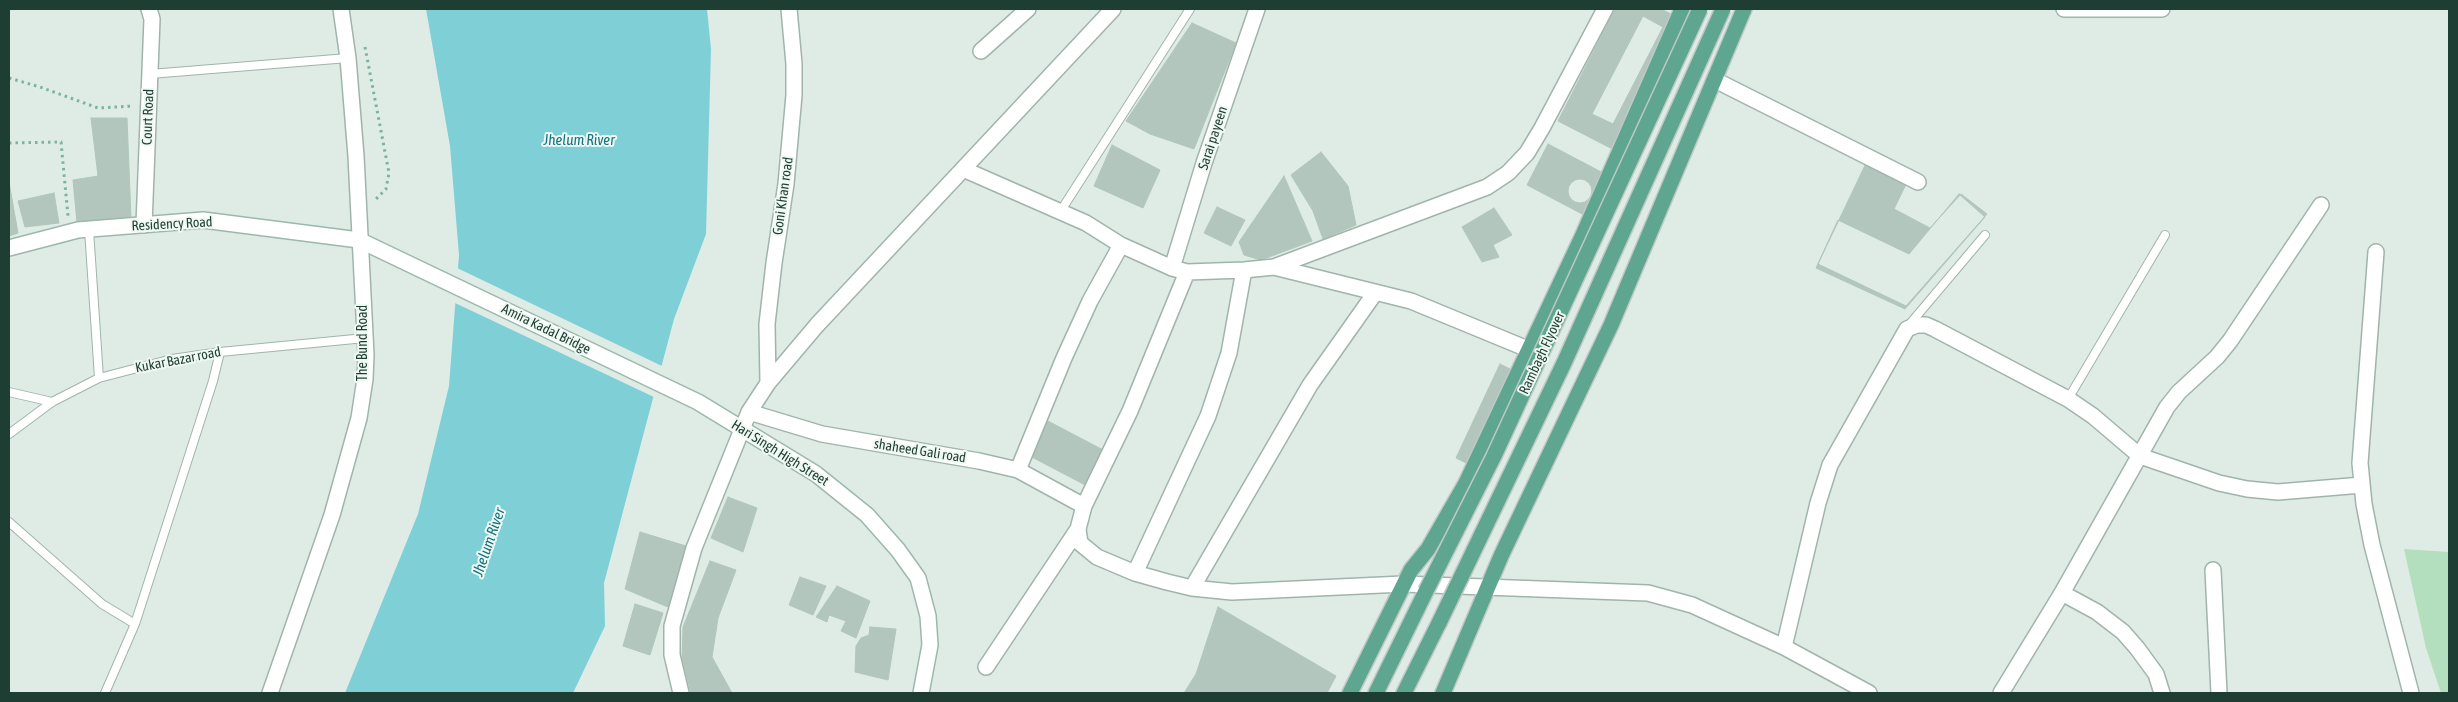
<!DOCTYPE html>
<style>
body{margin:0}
#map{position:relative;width:2458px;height:702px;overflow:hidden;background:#deece5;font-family:"Asap Condensed",sans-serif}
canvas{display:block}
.frame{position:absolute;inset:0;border:10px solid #1e3d33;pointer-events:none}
</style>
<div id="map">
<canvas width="2458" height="702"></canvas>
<div class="frame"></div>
</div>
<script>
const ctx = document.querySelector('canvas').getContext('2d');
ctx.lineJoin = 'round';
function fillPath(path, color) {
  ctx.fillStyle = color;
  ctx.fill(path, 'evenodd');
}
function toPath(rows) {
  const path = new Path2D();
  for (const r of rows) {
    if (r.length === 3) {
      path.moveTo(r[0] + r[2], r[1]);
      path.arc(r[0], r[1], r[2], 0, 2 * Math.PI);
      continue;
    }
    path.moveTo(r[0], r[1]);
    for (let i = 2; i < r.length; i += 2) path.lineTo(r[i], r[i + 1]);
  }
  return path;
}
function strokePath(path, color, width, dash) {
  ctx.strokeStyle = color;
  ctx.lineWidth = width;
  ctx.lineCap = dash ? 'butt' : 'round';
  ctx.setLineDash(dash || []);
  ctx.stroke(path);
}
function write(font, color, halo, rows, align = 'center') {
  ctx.font = font + ' "Asap Condensed",sans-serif';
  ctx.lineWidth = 4;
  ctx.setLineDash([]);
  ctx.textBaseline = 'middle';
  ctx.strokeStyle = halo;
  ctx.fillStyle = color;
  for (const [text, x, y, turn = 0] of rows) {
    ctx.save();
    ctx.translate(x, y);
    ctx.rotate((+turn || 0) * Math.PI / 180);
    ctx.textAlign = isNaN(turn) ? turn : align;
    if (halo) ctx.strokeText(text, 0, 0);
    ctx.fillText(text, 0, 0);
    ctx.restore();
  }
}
fillPath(toPath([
 [2404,549,2449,552,2449,693,2441,693,2426,648]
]), '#b4dfbe');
fillPath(toPath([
 [426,9,707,9,711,49,706,234,674,319,604,583,605,626,573,693,345,693,418,514,449,386,459,255,450,146]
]), '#7fcfd7');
fillPath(toPath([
 [455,267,664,367,656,398,453,302]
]), '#deece5');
const building = toPath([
 [1615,9,1661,9,1693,25,1626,156,1558,121,1615,9],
 [1643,16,1663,27,1613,124,1592,114,1643,16],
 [1192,23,1236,43,1194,149,1150,134,1126,121,1192,23],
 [91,118,127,118,131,218,77,223,73,180,98,176,91,118],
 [1548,144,1607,175,1586,216,1527,185,1548,144],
 [1112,145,1160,170,1143,208,1094,186,1112,145],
 [1321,152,1348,186,1356,225,1323,239,1313,211,1291,175,1321,152],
 [1869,157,1910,176,1894,209,1930,228,1961,194,1987,214,1906,306,1818,264,1869,157],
 [1284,176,1312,241,1261,260,1244,255,1239,242,1284,176],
 [1580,191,12],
 [9,182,18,233,9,236,9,182],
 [54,193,59,223,25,227,18,201,54,193],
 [1959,194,1985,217,1905,309,1816,268,1838,220,1909,254,1959,194],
 [1217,207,1245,220,1231,246,1204,233,1217,207],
 [1494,208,1512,235,1493,245,1499,257,1482,262,1462,227,1494,208],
 [1500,364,1524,376,1482,471,1456,458,1500,364],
 [1046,420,1107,452,1089,487,1028,455,1046,420],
 [728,497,757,508,743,552,711,538,728,497],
 [640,532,686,546,668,607,625,589,640,532],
 [710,561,736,570,718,618,712,657,732,693,691,693,682,658,683,627,710,561],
 [800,577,826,586,813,615,789,605,800,577],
 [837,586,870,601,856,638,841,631,846,621,829,615,827,622,816,617,837,586],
 [635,604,663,613,650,655,623,646,635,604],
 [1218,607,1336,676,1327,693,1184,693,1196,674,1218,607],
 [870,627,896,629,888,680,855,672,856,646,861,638,869,635,870,627]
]);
fillPath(building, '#b3c6be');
strokePath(building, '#b0c6bc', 1);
const service = toPath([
 [150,74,348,58],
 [1060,212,1190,9],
 [89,230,99,378],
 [1909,325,1985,235],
 [9,392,52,402],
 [2068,399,2165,235],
 [9,434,52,402,99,378,172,359,220,352,365,338],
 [9,522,102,604,135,624],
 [105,693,135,624,213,381,220,352]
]);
const minor = toPath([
 [2064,9,2162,9],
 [981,51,1028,9],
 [1715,80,1918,182],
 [963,169,1086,223,1121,245,1172,268,1187,272,1244,270,1274,267,1487,187,1508,173,1527,153,1542,128,1605,9],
 [144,225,152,19,149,9],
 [2376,252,2360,463,2364,504,2372,545,2411,693],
 [1274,267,1411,301,1530,350],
 [1172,268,1204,163,1257,9],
 [1187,272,1130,411,1084,506,1078,529,1080,543,1097,557,1135,573,1167,582,1192,588,1232,592,1403,584,1648,593,1692,605,1784,647,1869,693],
 [768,383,767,324,774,263,786,184,794,95,794,64,789,9],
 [749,412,822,434,979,461,1018,470,1084,506],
 [1018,470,1064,358,1090,301,1121,245],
 [2213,570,2219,693],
 [1135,573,1208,416,1229,353,1244,270],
 [1192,588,1310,385,1375,293],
 [2062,593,2097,612,2123,632,2137,648,2156,674,2162,693],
 [1784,647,1818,503,1830,465,1907,329,1917,325,1926,325,1935,329,2068,399,2093,416,2140,456,2219,483,2247,489,2278,492,2362,485],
 [986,667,1078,529],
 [270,693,332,515,359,418,365,379,366,355,356,156,348,58,341,9],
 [681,693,672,655,672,626,694,548,749,412,768,383,817,325,1113,9],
 [2001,693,2062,593,2167,407,2179,392,2217,357,2230,341,2321,205]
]);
const secondary = toPath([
 [9,248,78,230,203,220,359,240,698,402,816,474,867,515,898,550,918,578,928,616,930,645,921,693]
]);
const primary = toPath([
 [1350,693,1411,570,1428,549,1466,483,1582,237,1682,9],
 [1376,693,1426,591],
 [1404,693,1439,623],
 [1443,693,1501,556,1611,325,1744,9]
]);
strokePath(service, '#a1b4ac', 10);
strokePath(minor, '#a1b4ac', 18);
strokePath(secondary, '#9cb8ad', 18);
strokePath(primary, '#c0c9c6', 18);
strokePath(toPath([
 [365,47,389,173,386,189,374,201],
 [9,78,40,87,98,108,133,106],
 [9,143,61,142,68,216]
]), '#7bb39e', 3, [2.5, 4]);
strokePath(service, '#fff', 8);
strokePath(minor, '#fff', 15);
strokePath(secondary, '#fff', 15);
strokePath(primary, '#5ea68f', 15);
const primaryBridge = toPath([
 [1426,591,1494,456,1700,9],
 [1439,623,1564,363,1723,9]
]);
strokePath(primaryBridge, '#c0c9c6', 18, []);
strokePath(primaryBridge, '#5ea68f', 15);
write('14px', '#1e3d33', '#eff8f3', [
 ["Court Road",148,117,-88],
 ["Sarai payeen",1213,138,-72],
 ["Goni Khan road",783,196,-82],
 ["Residency Road",172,224,-3],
 ["Amira Kadal Bridge",546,329,26],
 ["The Bund Road",363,343,-90],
 ["Rambagh Flyover",1542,353,-65],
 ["Kukar Bazar road",178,360,-11],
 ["shaheed Gali road",920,451,9],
 ["Hari Singh High Street",780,453,32]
]);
write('italic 15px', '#12727f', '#eff8f3', [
 ["Jhelum River",579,140],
 ["Jhelum River",489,542,-71]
]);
</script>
